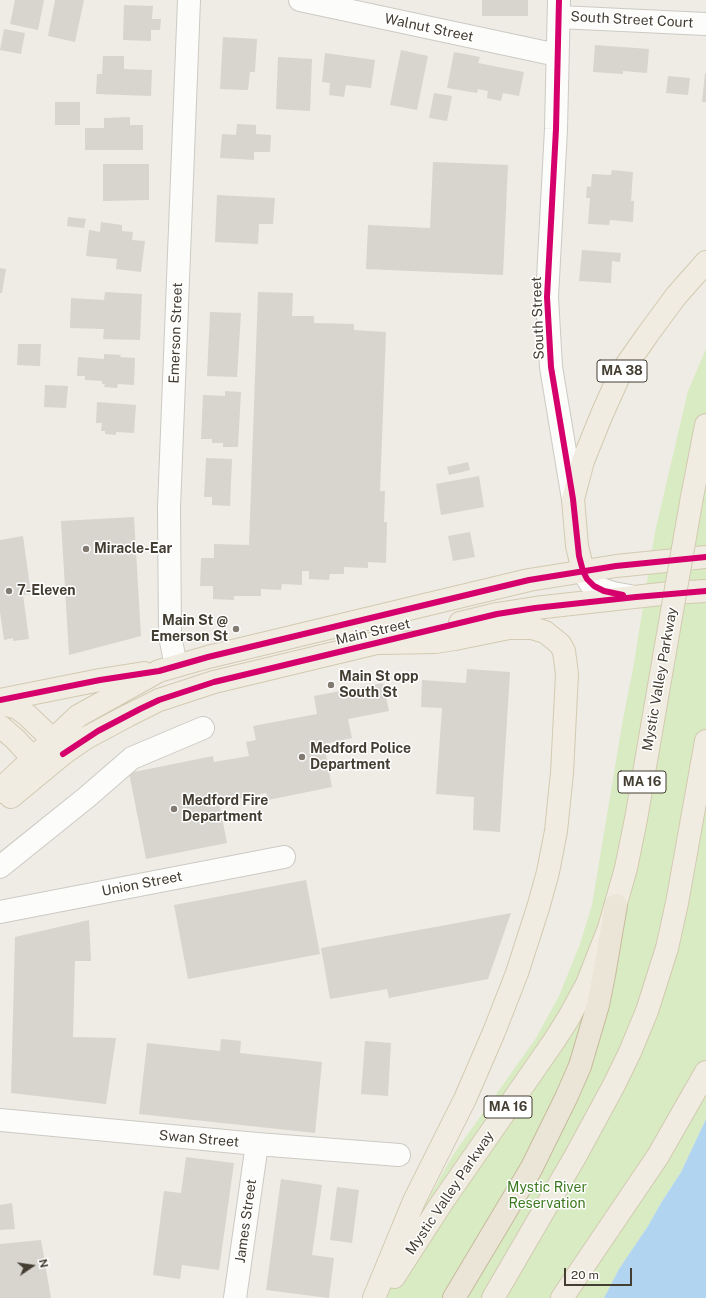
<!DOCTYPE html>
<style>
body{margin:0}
#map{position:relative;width:706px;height:1298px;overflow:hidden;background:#eeece5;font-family:"Public Sans",sans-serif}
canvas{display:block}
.north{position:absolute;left:12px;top:1246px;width:40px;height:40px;-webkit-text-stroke:3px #fff;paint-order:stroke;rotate:77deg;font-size:11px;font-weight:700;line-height:16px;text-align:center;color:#443d32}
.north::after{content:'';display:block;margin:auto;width:14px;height:18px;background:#443d32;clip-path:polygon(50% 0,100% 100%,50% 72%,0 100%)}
.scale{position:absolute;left:564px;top:1268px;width:68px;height:18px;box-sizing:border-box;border:2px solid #443d32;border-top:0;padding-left:5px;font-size:12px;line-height:14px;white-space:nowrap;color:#443d32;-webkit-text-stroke:3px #fff;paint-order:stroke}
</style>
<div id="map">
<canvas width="706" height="1298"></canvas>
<div class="north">N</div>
<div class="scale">20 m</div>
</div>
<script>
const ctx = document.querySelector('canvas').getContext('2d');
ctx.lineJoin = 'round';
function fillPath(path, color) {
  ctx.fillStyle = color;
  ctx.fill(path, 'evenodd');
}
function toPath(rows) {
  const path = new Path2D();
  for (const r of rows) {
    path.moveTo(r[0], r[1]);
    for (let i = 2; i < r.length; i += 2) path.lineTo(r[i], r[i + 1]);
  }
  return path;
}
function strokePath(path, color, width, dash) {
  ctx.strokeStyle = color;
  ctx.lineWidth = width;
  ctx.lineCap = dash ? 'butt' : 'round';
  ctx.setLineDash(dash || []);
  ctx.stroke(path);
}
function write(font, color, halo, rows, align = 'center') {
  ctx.font = font + ' "Public Sans",sans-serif';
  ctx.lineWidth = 3;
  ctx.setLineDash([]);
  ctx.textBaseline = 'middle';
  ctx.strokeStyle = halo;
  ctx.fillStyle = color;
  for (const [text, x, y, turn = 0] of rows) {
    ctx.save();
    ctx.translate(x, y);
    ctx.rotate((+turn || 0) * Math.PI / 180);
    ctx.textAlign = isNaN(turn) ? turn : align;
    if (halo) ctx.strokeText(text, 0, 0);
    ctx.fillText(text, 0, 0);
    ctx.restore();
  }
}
fillPath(toPath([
 [706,349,706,1119,681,1172,661,1203,648,1226,619,1269,604,1298,373,1298,453,1155,536,1038,559,996,580,944,592,905,623,719,633,669,655,532,688,391]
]), '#d9ebc2');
fillPath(toPath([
 [706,1119,706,1298,604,1298,619,1269,648,1226,661,1203,681,1172]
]), '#b1d4f0');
fillPath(toPath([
 [15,0,44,0,38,30,10,24],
 [55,0,84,0,75,42,48,36],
 [482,0,528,0,528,16,482,16],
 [124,5,153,6,152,19,161,19,160,30,151,30,151,41,123,40],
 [4,29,25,33,21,54,0,50],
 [223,37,257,39,255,72,250,72,248,90,220,89],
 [595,45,649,49,647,73,623,71,623,74,593,72],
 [401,50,428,56,417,110,390,105],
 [454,52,480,57,478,63,524,72,519,96,503,93,501,101,487,98,488,91,478,89,477,93,447,88],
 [325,53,375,60,371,88,346,85,344,97,329,95,330,83,322,82],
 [103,56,124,56,124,69,152,70,151,96,96,94,97,74,102,74],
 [278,57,312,59,310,111,276,109],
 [705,73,706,73,706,102,702,102],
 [668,76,690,78,688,95,666,93],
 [434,93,452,96,447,121,429,118],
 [55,102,80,102,80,125,55,125],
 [130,117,130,125,143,125,143,150,85,150,85,128,104,128,104,118],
 [237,124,256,125,256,134,271,135,270,152,254,152,254,160,220,158,222,134,236,135],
 [433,162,508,165,503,275,366,269,368,225,430,228],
 [103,164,149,164,149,200,103,201],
 [612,170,633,172,631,201,634,201,633,222,610,220,609,225,588,224,590,198,586,198,587,186,591,187,592,174,611,175],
 [217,195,275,198,273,224,259,224,258,244,215,242],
 [68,217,86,219,84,228,67,226],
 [101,222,122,225,122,231,133,232,132,240,145,241,141,272,116,269,117,259,86,256,89,230,100,232],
 [582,250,621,253,620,262,612,261,611,283,579,281],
 [0,268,6,269,2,293,0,293],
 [105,292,142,294,140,340,103,339,104,329,70,328,71,298,104,300],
 [258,292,293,293,292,316,314,316,314,323,354,324,354,330,386,332,380,491,385,491,384,522,387,522,386,563,368,562,368,568,344,567,344,574,330,574,329,580,309,579,309,571,302,571,302,585,282,584,281,590,261,589,261,596,234,596,234,600,213,599,213,586,200,586,201,558,214,558,214,544,249,545],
 [210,312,241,313,237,377,207,376],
 [18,344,41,344,40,366,17,365],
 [104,354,121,355,120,357,135,358,134,385,118,384,117,388,104,387,105,384,102,384,102,381,85,380,85,376,77,376,78,357,104,359],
 [45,385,68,386,66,408,44,407],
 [225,391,241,392,238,447,223,447,223,443,212,443,212,439,201,439,203,395,225,396],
 [97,402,136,405,134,433,116,432,116,435,105,434,105,431,101,431,102,423,96,423],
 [206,458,232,459,230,506,212,505,212,497,204,497],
 [468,462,470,470,449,475,447,467],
 [479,476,484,507,441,515,436,484],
 [134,517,141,636,69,655,61,521],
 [470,532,475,557,453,561,448,536],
 [23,536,31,594,23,595,29,639,13,641,13,638,4,640,0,612,0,540],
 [467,669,510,672,500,832,473,830,474,797,436,794,442,708,421,707,422,680,466,683],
 [383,683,389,711,348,719,352,738,324,744,332,787,268,800,266,793,219,803,227,843,146,859,129,773,213,756,214,762,249,756,246,742,256,740,253,726,317,714,314,696],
 [306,880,320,954,188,979,174,905],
 [511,913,488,979,389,998,387,989,330,999,321,948],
 [89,920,91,961,75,961,73,1037,116,1038,106,1104,11,1093,15,937],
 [221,1039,241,1041,240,1053,322,1062,315,1133,139,1114,147,1043,220,1051],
 [365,1041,391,1043,388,1096,361,1094],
 [186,1157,234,1163,219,1270,182,1265,180,1279,153,1275,164,1191,181,1193],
 [281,1179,322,1185,312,1255,334,1258,329,1298,266,1290],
 [337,1187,359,1190,352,1243,330,1240],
 [12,1203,15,1229,0,1230,0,1205],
 [41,1240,51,1298,0,1298,0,1244]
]), '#d7d5ce');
const minor = toPath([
 [300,0,557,55],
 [559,0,556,129,547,297,551,367,573,499],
 [559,17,706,24],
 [583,571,590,583,598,588,613,593,630,596],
 [176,666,170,636,169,508,189,0],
 [0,867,87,797,132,758,203,728],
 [0,912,284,857],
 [0,1120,257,1144,399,1155],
 [235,1298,257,1144]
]);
const major = toPath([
 [692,497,706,425],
 [583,571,577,546,573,499,583,461,602,414,620,374,648,334,676,296,706,262],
 [460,623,497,614,535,608,670,593,706,591],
 [0,700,100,680,144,673],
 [0,704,7,705,17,708,27,715,53,740,60,751],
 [0,726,15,739,43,769],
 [0,792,5,785,78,716,159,671,208,657,529,580,616,566,706,557],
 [11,797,63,754,86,738,127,716,159,700,214,682,393,639],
 [394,1277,441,1204,554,1041,568,1019,587,984,609,928,626,868,636,819,664,657],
 [374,1298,414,1201,465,1099,494,1032,517,973,538,908,548,872,556,831,562,773,567,674,564,651,560,644,545,632,532,628,509,628,455,639,435,642,380,643],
 [493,1298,575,1157,614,1085,630,1052,647,1011,667,948,677,903,706,741],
 [562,1298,658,1156,706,1072]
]);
const highway = toPath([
 [454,1298,531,1169,566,1098,580,1066,598,1005,604,975,616,905]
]);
strokePath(minor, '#cccac3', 24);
strokePath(major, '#d2cab1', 24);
strokePath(highway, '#c8bb9e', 24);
strokePath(minor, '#fcfcfb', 22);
strokePath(major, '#f0ece1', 22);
strokePath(highway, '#ebe5d7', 22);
const majorBridge = toPath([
 [664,657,692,497]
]);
strokePath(majorBridge, '#d2cab1', 24, []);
strokePath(majorBridge, '#f0ece1', 22);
strokePath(toPath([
 [559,0,556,129,547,297,551,367,573,499,579,556,583,571,587,579,594,586,604,591,623,595],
 [0,700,100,680,159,671,208,657,529,580,616,566,706,557],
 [63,754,98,731,140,709,159,700,214,682,497,614,535,608,636,597,706,591]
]), '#d6006c', 6);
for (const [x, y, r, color] of [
 [86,549,4,"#807a71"],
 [9,591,4,"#807a71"],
 [236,629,4,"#807a71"],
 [331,685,4,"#807a71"],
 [302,757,4,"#807a71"],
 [174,809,4,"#807a71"]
]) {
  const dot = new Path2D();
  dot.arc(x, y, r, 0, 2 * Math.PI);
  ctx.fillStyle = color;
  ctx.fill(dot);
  strokePath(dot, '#fff', 1.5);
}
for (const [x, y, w] of [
 [622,371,50],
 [642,782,48],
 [508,1107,48]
]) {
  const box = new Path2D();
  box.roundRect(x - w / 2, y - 11, w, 22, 3);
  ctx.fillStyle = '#fff';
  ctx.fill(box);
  strokePath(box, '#443d32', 1);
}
write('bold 13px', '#443d32', null, [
 ["MA 38",622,371],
 ["MA 16",642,782],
 ["MA 16",508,1107]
]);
write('14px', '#443d32', '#fff', [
 ["South Street Court",632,20,3],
 ["Walnut Street",429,28,12],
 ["South Street",538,318,-92],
 ["Emerson Street",176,333,-88],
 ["Main Street",373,632,-13],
 ["Mystic Valley Parkway",660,679,-80],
 ["Union Street",142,884,-11],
 ["Swan Street",199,1139,5],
 ["Mystic Valley Parkway",450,1193,-56],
 ["James Street",246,1221,-82]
]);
write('bold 14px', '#443d32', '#fff', [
 ["Miracle-Ear",94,549],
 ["7-Eleven",17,591],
 ["Main St @",228,621,"right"],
 ["Emerson St",228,637,"right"],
 ["Main St opp",339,677],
 ["South St",339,693],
 ["Medford Police",310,749],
 ["Department",310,765],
 ["Medford Fire",182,801],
 ["Department",182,817]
], 'left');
write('14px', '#3e7921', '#fff', [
 ["Mystic River",547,1188],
 ["Reservation",547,1204]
]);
</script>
